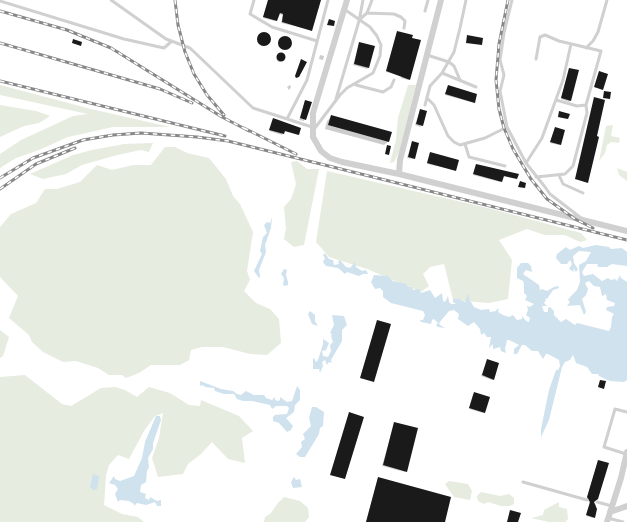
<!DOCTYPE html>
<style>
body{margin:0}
canvas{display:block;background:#fff}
</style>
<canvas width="627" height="522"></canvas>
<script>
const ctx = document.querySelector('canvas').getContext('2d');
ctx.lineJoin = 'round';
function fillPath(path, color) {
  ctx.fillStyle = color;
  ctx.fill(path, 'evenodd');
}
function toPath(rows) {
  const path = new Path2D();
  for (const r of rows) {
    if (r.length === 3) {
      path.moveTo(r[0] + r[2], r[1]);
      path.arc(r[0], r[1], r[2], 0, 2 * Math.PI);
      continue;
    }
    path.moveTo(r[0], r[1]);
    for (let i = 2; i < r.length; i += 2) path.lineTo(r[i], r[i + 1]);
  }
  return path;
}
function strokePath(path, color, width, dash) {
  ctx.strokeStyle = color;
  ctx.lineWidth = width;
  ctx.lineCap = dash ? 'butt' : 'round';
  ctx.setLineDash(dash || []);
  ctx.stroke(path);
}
fillPath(toPath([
 [0,85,91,109,170,127,113,127,68,137,39,150,16,158,0,168,0,154,21,140,73,116,88,114,0,95],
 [408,85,416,85,399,152,394,162,390,163,396,140,398,118],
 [0,105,36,111,50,116,39,123,24,126,0,137],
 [613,125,611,136,620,138,619,143,611,142,607,145,605,153,599,161,606,126],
 [153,143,149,152,141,150,117,155,82,165,66,174,43,179,30,174,73,155,92,150,124,144],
 [165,147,175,147,187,153,209,158,226,179,233,196,240,204,253,232,247,271,250,280,244,291,256,303,270,309,279,319,281,343,267,355,250,354,223,347,202,347,191,350,189,360,180,365,151,365,139,373,126,378,122,375,109,375,98,368,76,361,63,362,43,352,32,342,29,335,9,318,18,296,0,277,0,227,11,214,36,203,45,189,57,189,80,182,97,165,112,170,133,165,151,165],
 [297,161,307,169,319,169,304,245,294,247,284,239,286,228,284,207,291,199,296,184,291,162],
 [617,168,627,172,627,181,619,175],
 [327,171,488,208,581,233,587,240,580,242,565,235,545,235,527,229,499,240,512,260,508,299,489,303,453,300,444,264,430,267,423,274,429,286,421,292,367,269,329,257,316,242],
 [0,330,9,337,3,356,0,358],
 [25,375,62,404,71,406,101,388,115,387,125,390,137,397,149,387,170,393,189,405,200,406,201,400,239,416,253,431,242,438,245,463,228,459,212,442,201,454,188,464,183,474,158,477,152,458,159,438,163,413,155,416,144,431,129,459,118,455,109,465,106,476,104,505,122,514,138,517,144,522,0,522,0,377],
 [449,481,468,484,472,491,470,500,454,497,445,484],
 [481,492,500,496,509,494,514,498,514,504,510,506,501,506,488,502,484,504,478,501,477,496],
 [284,497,300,501,308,508,309,517,305,522,264,522,265,517,271,513,277,504],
 [559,502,559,507,567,509,568,519,565,522,549,522,531,518,543,515,544,510]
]), '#e6ecdf');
fillPath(toPath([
 [272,217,271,228,265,245,266,252,259,270,260,277,259,278,254,271,262,254,260,251,263,237,267,233,264,225,267,222,270,223],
 [596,245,609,247,611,249,622,248,627,252,627,266,612,264,607,267,599,267,597,266,598,264,587,264,582,272,584,276,593,274,602,281,608,278,611,280,615,279,617,281,620,275,621,278,627,282,627,380,624,382,610,381,599,376,598,374,592,374,587,367,576,363,573,355,570,360,565,362,562,367,549,420,541,437,541,429,549,390,556,370,558,370,560,366,559,360,548,354,546,354,543,359,538,351,532,351,525,345,522,345,517,354,514,354,514,349,519,345,509,340,507,340,505,349,506,353,501,351,500,347,493,349,493,344,489,348,491,337,487,337,484,333,481,335,480,329,474,322,468,326,458,319,459,314,454,310,449,311,439,323,440,325,445,328,438,327,436,325,438,323,434,319,432,320,431,324,421,322,420,320,423,320,425,315,423,311,391,303,383,297,383,291,380,288,375,289,371,282,374,275,388,276,393,281,406,284,408,287,412,287,413,290,419,289,421,293,430,290,435,298,442,293,443,301,445,302,448,296,449,302,451,304,456,304,453,302,453,299,459,299,465,302,468,293,469,299,474,307,481,310,489,309,490,312,496,311,497,309,499,309,498,312,503,315,509,317,513,315,517,320,522,319,522,316,526,321,529,322,530,318,526,315,528,310,527,306,530,307,534,304,525,300,527,296,524,293,524,284,523,281,517,278,517,268,521,263,528,263,531,266,532,272,526,270,523,274,539,285,540,290,542,289,547,291,554,287,558,286,559,288,553,290,547,299,545,298,546,300,544,303,547,306,542,306,544,312,548,312,548,308,550,307,554,311,554,315,561,322,566,319,575,325,577,323,609,331,611,327,612,317,614,314,606,310,607,307,614,306,615,303,607,300,606,294,602,296,600,287,594,286,589,281,585,283,588,289,586,295,582,299,586,312,584,315,580,305,567,306,570,302,568,300,570,297,577,290,580,282,579,265,586,261,591,252,579,251,573,256,574,263,578,269,576,272,573,268,574,272,569,269,572,264,570,260,567,264,561,264,556,258,557,254,566,247,570,250,579,246,583,248],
 [325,253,329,259,333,260,334,265,339,264,338,262,340,260,346,267,350,268,355,262,356,267,362,271,366,270,368,274,363,274,359,276,347,272,345,274,338,268,326,266,323,262,325,258,323,255],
 [284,269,287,270,286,275,288,282,288,285,285,286,283,285,284,278,281,274],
 [310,311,315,315,315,321,318,326,312,324,308,314],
 [332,315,344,316,347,325,342,330,342,341,331,360,332,363,329,362,327,365,325,360,322,362,323,366,320,373,319,369,313,369,313,359,314,358,316,362,318,360,323,344,323,339,329,343,326,350,322,351,323,356,328,357,331,351,330,345,333,342,331,336,332,334,330,333,334,325],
 [200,381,221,389,233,391,237,394,241,395,246,391,254,395,264,395,266,398,272,400,275,397,275,400,278,401,280,400,280,397,287,402,292,401,297,386,300,390,300,400,295,405,294,412,286,418,293,426,291,430,287,432,279,423,273,421,273,417,275,415,287,414,289,408,287,406,276,406,272,409,270,405,252,401,243,401,237,399,234,394,224,394,215,391,214,388,205,387,203,385,201,386,200,385],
 [312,407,316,407,324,412,323,426,320,428,319,434,305,457,300,457,296,454,302,447,301,442,305,439,303,434,311,426,309,418],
 [156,416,160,416,161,420,153,443,153,449,148,458,149,467,147,471,146,482,141,485,140,492,146,494,145,498,149,500,150,497,157,501,161,500,161,506,157,506,155,502,146,505,137,503,134,506,134,504,129,501,120,500,118,502,115,494,118,489,115,485,109,483,114,476,115,479,120,481,134,476,142,458,145,442],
 [93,474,99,476,98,485,97,489,93,490,90,487],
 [294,477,296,480,300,479,302,487,293,488,291,482]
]), '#cfe2ee');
fillPath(toPath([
 [268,0,320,0,311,30,281,23,283,15,279,14,275,21,263,18],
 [397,32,409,79,408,80,401,78,402,76,386,72],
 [263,40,6],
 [284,43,6],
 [359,44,368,68,367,69,353,65],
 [282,53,284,59,278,62,276,58],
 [320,55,324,56,323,60,319,59],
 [569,69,570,101,569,102,561,99],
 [290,85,291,87,289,90,287,87],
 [448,87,476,95,474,103,445,95],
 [305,101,310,103,304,121,299,120],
 [420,110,426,111,421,127,415,125],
 [559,113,567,119,558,117],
 [331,117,389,141,384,145,325,129,327,121],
 [273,120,300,129,298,135,284,131,282,135,269,131],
 [555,128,560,144,559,145,550,143],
 [412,142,414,158,413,159,407,158],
 [430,154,456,170,427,164],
 [476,165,516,179,502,176,500,182,473,175],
 [487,360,493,379,492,380,481,376],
 [473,394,484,412,483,413,469,409],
 [394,424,406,471,405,472,382,466],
 [598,461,593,501,596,505,593,518,586,516,590,504,587,498],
 [378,478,444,522,366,522]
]), '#0003');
fillPath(toPath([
 [268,0,321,0,312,31,282,22,283,14,280,13,277,21,263,17],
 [329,19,335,21,334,26,327,25],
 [397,31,413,35,412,38,421,40,410,80,386,71],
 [264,39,7],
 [467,35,483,38,482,45,466,43],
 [285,43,7],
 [73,39,82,42,81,46,72,43],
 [359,42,375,46,369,68,354,64],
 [281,57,4.5],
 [301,59,307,62,299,77,296,78,295,76],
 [569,68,579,70,571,101,561,98],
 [599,71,608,74,603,90,594,87],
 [448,85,477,94,475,103,445,94],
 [604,91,611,92,610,99,603,98],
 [594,97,605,100,597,136,599,137,588,183,575,179],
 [305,100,312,102,306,120,300,118],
 [420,109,427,111,423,126,416,124],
 [559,111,570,114,568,119,558,117],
 [331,115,392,132,389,142,328,125],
 [273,118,301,128,299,135,285,131,284,134,269,130],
 [555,127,565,130,561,145,550,142],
 [412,141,419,143,415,159,408,157],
 [387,145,391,146,389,155,385,154],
 [430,152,459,160,456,171,427,163],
 [476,164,519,174,517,179,504,176,502,182,473,174],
 [520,181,526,183,525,188,518,187],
 [377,320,391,324,374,382,360,378],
 [487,359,499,363,494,380,482,375],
 [600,380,606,381,604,389,598,387],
 [474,392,490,397,485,413,469,408],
 [349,412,364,417,345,479,330,475],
 [394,422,418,428,407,472,383,465],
 [598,460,609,463,598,499,594,502,597,509,595,518,586,515,590,502,587,497],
 [378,477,451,497,445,522,366,522],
 [510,510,521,513,518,522,507,522]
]), '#1a1a1a');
strokePath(toPath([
 [111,0,166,39,190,48,253,108,312,127],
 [254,0,250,14,272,27,317,41],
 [512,0,504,33,500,60,504,75,500,91,507,127,526,163,545,187,550,194,581,218],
 [0,1,124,39,164,48,172,41],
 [425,11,428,0],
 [367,13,394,14,401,17,405,21,404,28],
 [360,19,367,13,372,0],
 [586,48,593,41,598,32,607,0],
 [427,55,449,62,454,66,460,80],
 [442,73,476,87],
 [356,85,383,92,391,87,394,80],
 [427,98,434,105,448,136,454,142,460,145,485,138,507,127],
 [336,99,359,21,363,0],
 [556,100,577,106,586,105],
 [425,105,430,86,442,73,454,52,460,28,466,0],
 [287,119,307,80,328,0],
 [315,128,340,95,347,88,373,73,380,56,381,45,377,36,370,27,344,9],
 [465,144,469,157,505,166],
 [526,163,542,138,563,80,571,44],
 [559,175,563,184,583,193],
 [536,177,565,174,573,166,587,113,586,105,601,51,559,41,545,35,540,37,536,59],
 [626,454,604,447,615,409,627,412],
 [523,482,587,500],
 [597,502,612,506],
 [608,518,623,522]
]), '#d0d0d0', 3);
strokePath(toPath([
 [347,0,313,113,313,137,321,151,330,158,342,162,399,174,627,231],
 [399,174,400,160,441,0],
 [610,512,627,506],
 [607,522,621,478,627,452]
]), '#d0d0d0', 6);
const rail = toPath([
 [175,0,178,25,185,52,194,74,207,95,224,115],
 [508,0,499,44,496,80,499,109,504,128,513,149,531,179,547,199,575,219,593,228],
 [0,11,67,30,111,48,222,117,249,131],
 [0,43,160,89,192,103],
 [0,81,225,136],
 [244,128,296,154],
 [0,178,33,158,83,140,113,135,141,133,197,137,228,141,627,240],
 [0,189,36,164,75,148]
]);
strokePath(rail, '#888', 3);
strokePath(rail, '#fff', 1.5, [4.5]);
</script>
